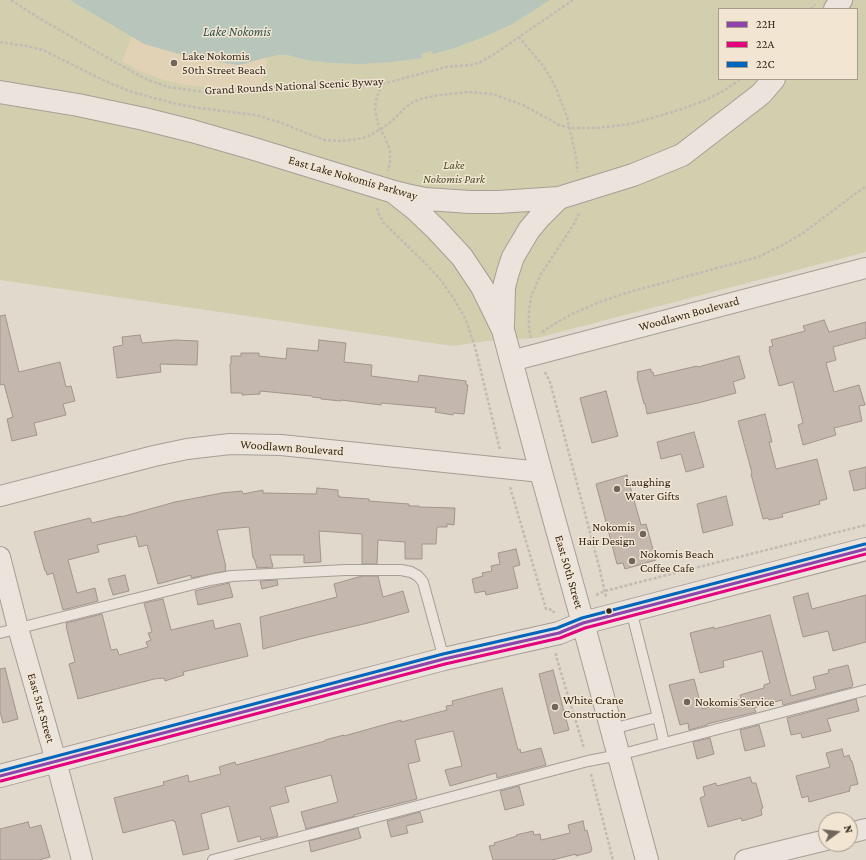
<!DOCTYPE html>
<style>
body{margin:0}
#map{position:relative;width:866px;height:860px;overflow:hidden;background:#e1d9cc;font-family:"Crimson Pro",serif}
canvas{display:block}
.legend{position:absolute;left:718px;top:8px;width:140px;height:72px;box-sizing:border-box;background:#f2e6d2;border:1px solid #a69a8a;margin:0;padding:5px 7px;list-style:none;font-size:12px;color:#33271e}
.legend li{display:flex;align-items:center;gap:8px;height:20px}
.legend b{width:20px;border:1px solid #a69a8a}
.north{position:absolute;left:818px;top:812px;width:40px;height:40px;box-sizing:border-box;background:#f2e6d2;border:1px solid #a69a8a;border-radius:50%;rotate:75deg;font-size:11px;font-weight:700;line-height:16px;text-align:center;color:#33271e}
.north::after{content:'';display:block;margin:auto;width:14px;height:18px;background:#70655b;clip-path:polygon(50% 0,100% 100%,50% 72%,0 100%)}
</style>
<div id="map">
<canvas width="866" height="860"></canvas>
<ul class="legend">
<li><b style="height:5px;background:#8e44ad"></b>22H</li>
<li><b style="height:5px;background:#e5007d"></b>22A</li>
<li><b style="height:5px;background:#0065bd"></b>22C</li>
</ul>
<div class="north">N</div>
</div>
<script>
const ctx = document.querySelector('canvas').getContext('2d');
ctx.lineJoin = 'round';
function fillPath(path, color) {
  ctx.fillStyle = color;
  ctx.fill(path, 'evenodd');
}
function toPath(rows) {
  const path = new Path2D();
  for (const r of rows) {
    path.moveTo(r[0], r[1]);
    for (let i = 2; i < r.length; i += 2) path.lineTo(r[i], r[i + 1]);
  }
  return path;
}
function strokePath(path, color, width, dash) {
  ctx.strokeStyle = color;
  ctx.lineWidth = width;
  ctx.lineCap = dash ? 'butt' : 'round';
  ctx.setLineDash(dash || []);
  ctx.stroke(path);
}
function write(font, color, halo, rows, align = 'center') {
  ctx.font = font + ' "Crimson Pro",serif';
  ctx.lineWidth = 3;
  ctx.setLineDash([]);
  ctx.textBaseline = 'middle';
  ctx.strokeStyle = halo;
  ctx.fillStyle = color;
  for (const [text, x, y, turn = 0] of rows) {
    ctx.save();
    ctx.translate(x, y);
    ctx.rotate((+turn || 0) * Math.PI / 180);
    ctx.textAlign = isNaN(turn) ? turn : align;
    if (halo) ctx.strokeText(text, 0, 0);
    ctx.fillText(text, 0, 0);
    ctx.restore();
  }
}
fillPath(toPath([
 [0,0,866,0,866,252,537,338,487,341,453,346,0,280],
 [719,9,857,9,857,79,719,79]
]), '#d2cfaf');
fillPath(toPath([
 [132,36,144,44,190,57,212,61,244,64,253,61,267,57,267,64,261,84,236,88,208,87,185,85,164,80,140,71,122,61]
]), '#e2d2b5');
fillPath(toPath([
 [70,0,550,0,514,23,488,35,455,48,433,54,432,51,421,54,422,58,392,62,360,64,332,63,306,60,288,55,277,55,253,61,244,64,237,65,190,57,144,44]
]), '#b7c5bb');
const building = toPath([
 [5,315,19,372,60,362,66,387,71,386,75,401,63,404,66,415,34,423,37,435,12,441,7,419,13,417,4,384,0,385,0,316,5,315],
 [824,320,829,332,866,322,866,338,833,347,836,360,826,363,834,392,859,385,865,405,859,406,862,421,834,428,836,435,803,445,798,425,803,423,793,382,779,386,769,350,770,349,769,347,773,346,771,340,805,331,803,326,824,320],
 [140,335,142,343,175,340,198,341,197,365,160,364,161,372,117,378,113,347,123,345,122,337,140,335],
 [319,340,346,343,344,362,372,365,371,376,418,382,419,375,466,381,466,385,468,385,464,414,454,413,453,415,435,412,436,408,382,403,381,405,341,400,341,401,321,399,321,398,312,397,312,396,260,391,260,394,242,395,242,393,231,393,230,364,231,364,231,356,241,356,241,353,259,353,259,356,286,359,287,348,318,351,319,340],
 [739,356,745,378,733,382,736,393,698,403,647,414,645,403,644,404,637,377,638,376,637,372,651,369,651,372,653,372,654,376,697,366,698,367,739,356],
 [606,391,618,436,592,443,580,398,606,391],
 [765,414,772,442,769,442,776,469,817,459,827,499,819,501,820,504,782,514,783,517,769,520,768,518,763,519,751,474,752,473,738,421,765,414],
 [694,432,704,467,686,472,681,454,661,459,657,442,694,432],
 [866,467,866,488,854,491,849,471,866,467],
 [627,475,641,525,646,524,656,560,625,569,623,563,617,564,596,484,627,475],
 [317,488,338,490,338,496,340,496,339,497,369,499,369,501,409,504,409,506,419,506,419,507,455,508,454,525,447,524,447,527,437,527,436,544,422,544,422,559,405,559,405,542,378,540,377,564,362,564,362,534,319,531,321,562,304,563,304,555,270,555,273,567,257,568,254,558,253,558,249,527,217,530,226,567,225,567,226,571,191,578,191,575,158,584,147,545,139,547,136,536,97,545,99,552,68,560,77,593,95,588,98,601,63,610,53,573,47,575,46,571,45,571,34,532,90,518,92,523,121,516,121,517,175,502,222,493,242,491,243,494,263,490,263,493,316,494,317,488],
 [726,496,733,525,703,533,697,504,726,496],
 [516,549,520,565,513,567,518,588,486,595,485,591,475,593,472,579,483,576,482,573,492,571,491,566,500,564,498,553,516,549],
 [125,575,129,591,113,595,108,579,125,575],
 [378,576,383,597,403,591,409,612,368,623,304,638,263,649,260,617,337,597,334,584,362,576,378,576],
 [277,580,278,585,262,589,260,581,277,580],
 [229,583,233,597,198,605,195,591,229,583],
 [808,593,812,609,866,595,866,642,833,651,828,631,803,637,793,597,808,593],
 [163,599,171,630,213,620,215,629,240,623,248,656,183,672,184,675,165,681,164,678,154,679,78,699,69,664,75,662,66,626,67,626,66,623,102,614,111,650,117,649,119,655,148,647,146,642,151,640,148,633,152,632,144,603,163,599],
 [770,615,791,696,816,689,813,677,829,673,828,670,848,665,853,685,852,685,852,687,783,705,782,700,754,708,756,712,707,724,707,725,689,730,688,723,680,725,669,685,694,679,702,709,741,699,740,695,764,688,764,685,770,683,762,651,723,661,724,667,700,673,690,633,714,627,714,629,770,615],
 [5,668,18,719,3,723,0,712,0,669,5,668],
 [553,670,569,730,554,734,539,674,553,670],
 [502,688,518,750,520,749,521,753,541,748,546,765,497,778,496,773,450,786,445,770,462,766,453,731,415,740,420,761,408,764,417,799,354,815,355,816,306,829,301,812,338,802,331,775,285,787,289,802,270,807,278,836,261,840,260,836,238,842,229,806,201,814,209,849,183,855,175,821,174,822,173,820,123,833,114,798,164,785,163,782,188,775,189,782,221,774,219,767,235,762,236,765,325,741,325,740,344,735,344,736,401,720,401,722,447,710,446,706,453,705,452,701,502,688],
 [856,699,859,711,827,719,831,731,802,738,801,733,791,735,787,718,856,699],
 [759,725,765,746,745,751,740,730,759,725],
 [710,738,714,754,697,759,693,742,710,738],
 [842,749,844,757,849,755,851,761,852,761,858,784,850,786,850,789,849,790,850,791,820,799,809,802,808,796,802,798,796,776,830,767,826,753,842,749],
 [750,777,752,783,756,783,763,808,761,809,762,815,742,821,741,818,708,827,700,798,705,796,703,787,716,783,717,786,750,777],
 [519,786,524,805,505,810,500,791,519,786],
 [420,812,423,822,406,826,408,833,391,837,387,821,420,812],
 [583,821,585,831,587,830,592,850,591,850,591,852,576,856,576,854,552,860,493,860,489,846,495,845,494,843,517,836,516,835,533,831,534,835,540,834,541,840,570,833,568,825,583,821],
 [28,822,30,828,41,825,50,857,39,860,0,860,0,829,28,822],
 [358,828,361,838,311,852,309,841,358,828]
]);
fillPath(building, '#c4b7ad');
strokePath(building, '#a1958c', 1);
const service = toPath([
 [631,610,658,717],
 [0,633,210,580,232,576,345,570,401,570,411,572,418,576,423,582,444,659],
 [612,729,658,717,664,743],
 [213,860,588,761,619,755,866,690]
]);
const minor = toPath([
 [511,361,866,268],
 [0,496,154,456,187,449,230,444,281,445,541,472],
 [0,557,18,628,56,761,82,860],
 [850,833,866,829],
 [745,860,826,840]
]);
const tertiary = toPath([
 [835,9,841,0],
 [0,92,78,105,144,119,192,131,251,148,394,192,406,195,425,199,441,200,470,202,498,202,559,198,633,175,682,155,761,94,774,79],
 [396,194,415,209,437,230,462,257,482,287,503,330,541,472,583,623,647,860],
 [503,325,504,287,508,272,513,257,529,230,539,218,559,198],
 [0,776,444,659,559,633,583,623,866,549]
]);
strokePath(service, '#a69e95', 12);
strokePath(minor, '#a69e95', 22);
strokePath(tertiary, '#a69e95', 24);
strokePath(toPath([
 [11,0,39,18,113,61,146,79,168,87,205,92,242,91,297,84,354,86,382,84,435,70,446,67,470,65,479,63,496,53,519,37],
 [573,0,519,37,540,62,549,75,555,86,567,117,576,157,578,172],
 [811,9,815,4],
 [0,42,27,46,43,50,105,81,132,92,173,103,199,108,255,115,279,122,314,136,325,140,341,141,352,140,367,137,384,127,393,120,404,109,413,102,420,99,440,95,468,92,492,94,504,98,525,106,559,125,570,128,596,128,631,124,682,109,706,100,725,90,741,79],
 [382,84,376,100,375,110,378,123,380,129,385,137,390,151,390,163,388,171],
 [377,208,378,212,383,222,424,262,440,279,454,299,466,320,475,347,500,450],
 [542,332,556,323,574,313,600,302,626,293,758,257,781,246,803,233,866,186],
 [531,338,529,330,529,311,531,297,541,274,574,224,580,212],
 [545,372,550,382,599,566,606,597],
 [510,487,546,609,553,610,554,613],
 [596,595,605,591,667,575,866,525],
 [556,653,556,656,584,748],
 [591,774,613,860]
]), '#c2bbb4', 2.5, [3, 2]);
strokePath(service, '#eae4dc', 10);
strokePath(minor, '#eae4dc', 20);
strokePath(tertiary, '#eae4dc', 22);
strokePath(toPath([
 [0,776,444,659,559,633,583,623,866,549]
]), '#8e44ad', 3);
strokePath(toPath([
 [1,781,445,664,560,638,585,628,866,554]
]), '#e5007d', 3);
strokePath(toPath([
 [0,771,443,654,557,628,582,618,865,544]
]), '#0065bd', 3);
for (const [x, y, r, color] of [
 [174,63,4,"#70655b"],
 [617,489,4,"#70655b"],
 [643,534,4,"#70655b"],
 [632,561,4,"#70655b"],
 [609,611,3.5,"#33271e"],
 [687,702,4,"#70655b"],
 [555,707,4,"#70655b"]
]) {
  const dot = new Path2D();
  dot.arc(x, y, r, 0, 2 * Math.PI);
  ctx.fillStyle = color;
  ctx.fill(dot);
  strokePath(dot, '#f2e6d2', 1.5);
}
write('12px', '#33271e', '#f2e6d2', [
 ["Lake Nokomis",182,56],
 ["50th Street Beach",182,70],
 ["Laughing",625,482],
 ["Water Gifts",625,496],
 ["Nokomis",635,527,"right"],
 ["Hair Design",635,541,"right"],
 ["Nokomis Beach",640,554],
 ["Coffee Cafe",640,568],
 ["White Crane",563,700],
 ["Construction",563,714],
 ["Nokomis Service",695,702]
], 'left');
write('12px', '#33271e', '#f2e6d2', [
 ["Grand Rounds National Scenic Byway",294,86,-3],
 ["East Lake Nokomis Parkway",353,178,16],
 ["Woodlawn Boulevard",689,314,-15],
 ["Woodlawn Boulevard",292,448,4],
 ["East 50th Street",569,572,74],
 ["East 51st Street",41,708,74]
]);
write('italic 12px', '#484e27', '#f2e6d2', [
 ["Lake",454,165],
 ["Nokomis Park",454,179]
]);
write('italic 13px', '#2f524c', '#f2e6d2', [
 ["Lake Nokomis",237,32]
]);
</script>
